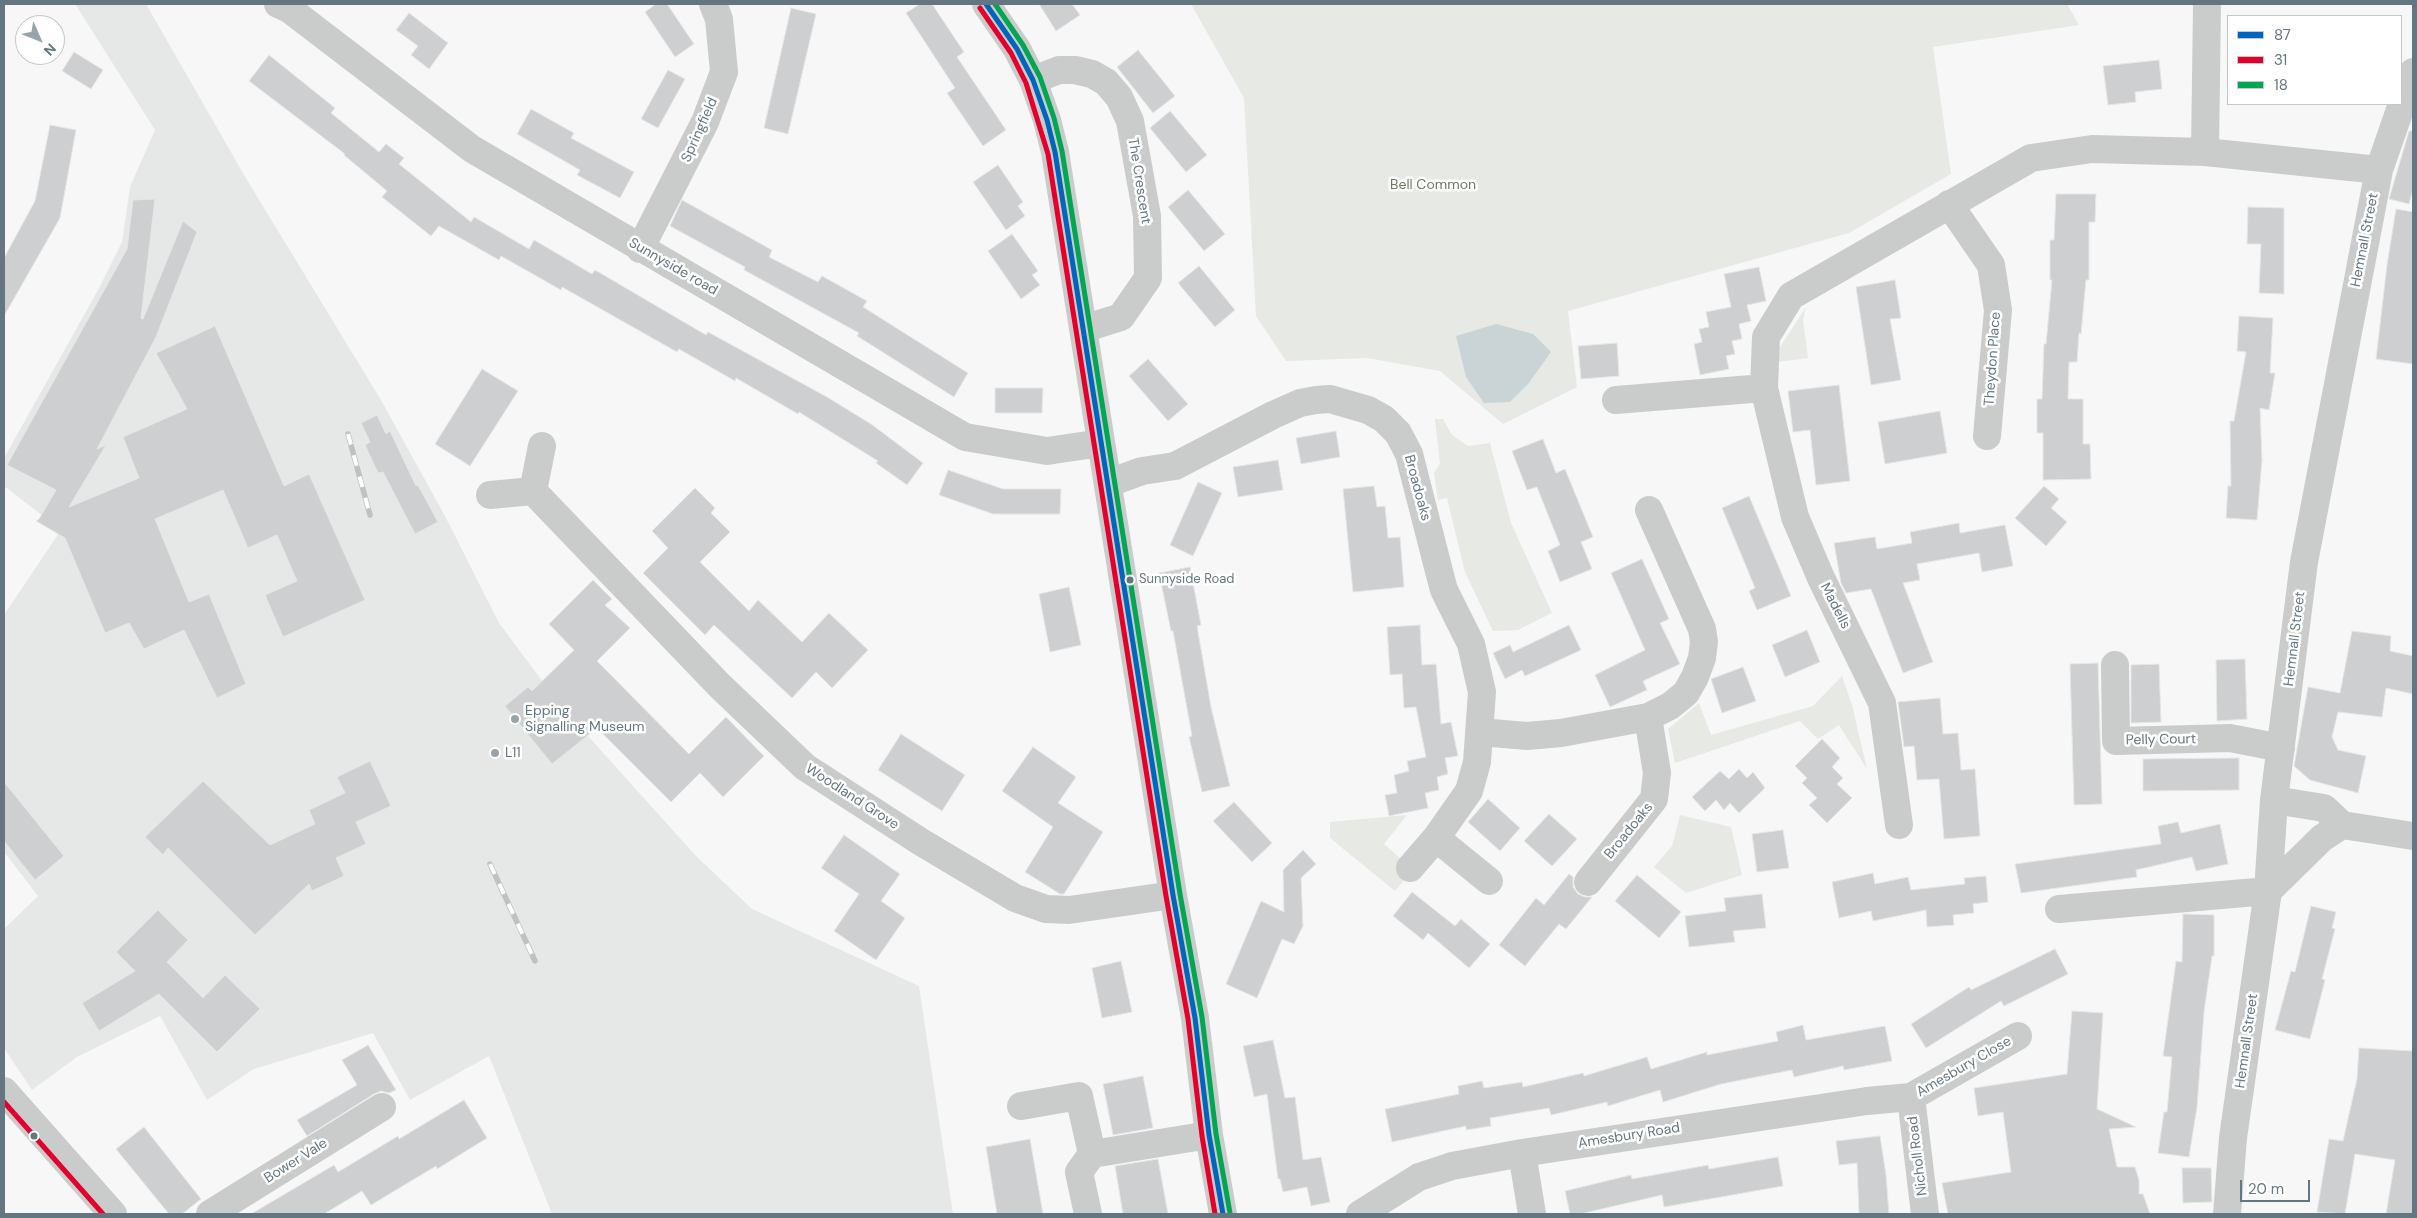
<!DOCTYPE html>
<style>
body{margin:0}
#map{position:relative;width:2417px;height:1218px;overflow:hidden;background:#f7f7f7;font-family:"DM Sans",sans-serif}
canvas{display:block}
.frame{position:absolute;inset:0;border:5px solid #647780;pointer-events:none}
.legend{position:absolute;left:2227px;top:15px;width:175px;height:90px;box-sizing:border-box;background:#fff;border:1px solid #c1c9cc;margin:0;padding:6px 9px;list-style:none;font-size:15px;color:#647780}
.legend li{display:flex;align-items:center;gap:10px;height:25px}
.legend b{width:25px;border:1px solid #c1c9cc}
.north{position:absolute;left:15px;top:15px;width:50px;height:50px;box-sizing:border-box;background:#fff;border:1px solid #c1c9cc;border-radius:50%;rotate:134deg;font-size:14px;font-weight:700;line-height:20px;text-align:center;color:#647780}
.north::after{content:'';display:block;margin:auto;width:18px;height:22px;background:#97a4aa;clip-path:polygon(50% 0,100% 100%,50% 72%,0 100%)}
.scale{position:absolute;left:2240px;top:1180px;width:70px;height:22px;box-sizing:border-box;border:2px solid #647780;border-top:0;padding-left:6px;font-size:15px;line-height:18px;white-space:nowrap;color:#647780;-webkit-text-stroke:4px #fff;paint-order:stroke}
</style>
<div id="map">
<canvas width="2417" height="1218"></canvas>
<div class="frame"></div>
<ul class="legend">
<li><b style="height:6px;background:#0065bd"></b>87</li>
<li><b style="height:6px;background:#e4002b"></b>31</li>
<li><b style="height:6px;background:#00a651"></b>18</li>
</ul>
<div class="north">N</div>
<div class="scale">20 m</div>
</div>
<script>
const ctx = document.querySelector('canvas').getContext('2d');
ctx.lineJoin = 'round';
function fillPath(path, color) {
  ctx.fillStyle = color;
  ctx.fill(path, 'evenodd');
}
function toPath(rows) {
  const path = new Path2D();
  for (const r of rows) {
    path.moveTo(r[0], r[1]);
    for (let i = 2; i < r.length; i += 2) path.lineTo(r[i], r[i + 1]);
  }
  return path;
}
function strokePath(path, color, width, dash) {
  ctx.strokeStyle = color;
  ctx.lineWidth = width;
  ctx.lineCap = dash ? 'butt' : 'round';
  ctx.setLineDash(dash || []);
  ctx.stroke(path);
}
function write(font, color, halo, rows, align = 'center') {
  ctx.font = font + ' "DM Sans",sans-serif';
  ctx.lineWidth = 5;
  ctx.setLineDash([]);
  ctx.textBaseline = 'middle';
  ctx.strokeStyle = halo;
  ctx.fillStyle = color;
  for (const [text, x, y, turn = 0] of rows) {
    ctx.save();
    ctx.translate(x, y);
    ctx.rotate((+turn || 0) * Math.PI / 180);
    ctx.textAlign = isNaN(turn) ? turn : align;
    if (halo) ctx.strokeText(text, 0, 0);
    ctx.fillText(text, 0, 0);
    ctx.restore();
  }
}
fillPath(toPath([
 [75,4,146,4,247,180,381,400,445,516,499,623,561,706,696,856,752,909,919,986,953,1214,552,1214,489,1056,410,1100,373,1033,254,1069,207,1100,160,1016,77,1057,32,1090,4,1048,4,929,38,896,4,852,4,615,61,530,4,486,4,458,98,290,122,242,130,187,155,130]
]), '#e6e8e7');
fillPath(toPath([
 [1191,4,2067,4,2079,25,1933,47,1951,174,1849,233,1568,311,1577,387,1503,424,1440,371,1367,358,1286,361,1256,316,1244,98],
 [1806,307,1803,320,1808,358,1777,362,1780,347],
 [1435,419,1443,419,1452,435,1468,446,1490,443,1511,523,1552,613,1518,630,1493,631,1465,572,1447,498,1438,500,1434,473,1440,464],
 [1842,676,1852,705,1867,769,1839,725,1818,739,1800,721,1675,763,1668,729,1699,703,1711,735,1813,706],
 [1407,815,1384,844,1402,860,1409,874,1395,891,1330,838,1330,822],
 [1680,815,1731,827,1742,875,1686,893,1654,867,1672,846]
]), '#e6e9e4');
fillPath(toPath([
 [1496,324,1533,334,1551,352,1528,384,1510,402,1484,403,1466,377,1456,336]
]), '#cad4d6');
const building = toPath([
 [656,4,667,4,694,44,675,57,645,12,656,4],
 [920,4,932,4,964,52,957,57,1006,130,983,146,947,93,955,88,906,13,920,4],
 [1039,4,1072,4,1080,15,1056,31,1039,4],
 [791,8,816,14,788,134,764,128,791,8],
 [409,13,448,43,429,69,411,55,418,46,396,30,409,13],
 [1138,50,1175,96,1153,113,1117,67,1138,50],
 [74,52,103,70,91,89,62,71,74,52],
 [269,55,335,108,331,113,379,152,386,144,404,158,399,164,471,222,474,217,529,249,534,240,592,274,595,270,706,335,708,332,827,397,871,424,923,463,907,485,876,463,878,461,799,412,798,414,736,378,735,381,679,349,677,352,562,287,561,290,501,256,499,260,439,226,431,236,382,197,387,191,344,155,345,154,249,81,269,55],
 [2159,60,2162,89,2135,92,2136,102,2108,105,2103,66,2159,60],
 [668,70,685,79,658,128,641,119,668,70],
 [531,109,574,133,571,138,634,172,620,198,577,175,580,170,517,134,531,109],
 [1170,111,1207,155,1186,172,1150,128,1170,111],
 [50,125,76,130,60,218,4,316,4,258,35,201,50,125],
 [2409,131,2413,131,2413,189,2409,204,2389,199,2409,131],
 [998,165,1023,202,1018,206,1025,216,1006,230,973,182,998,165],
 [1188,190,1225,234,1204,251,1168,207,1188,190],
 [2056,194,2096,194,2095,222,2089,222,2089,280,2086,280,2081,334,2079,333,2077,362,2069,362,2068,399,2083,399,2083,444,2090,444,2091,479,2043,480,2043,433,2037,433,2037,399,2042,399,2044,344,2046,344,2052,280,2050,280,2050,240,2054,240,2056,194],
 [155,199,141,318,143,319,183,221,197,232,156,337,97,449,106,445,69,507,139,478,123,437,187,409,156,353,215,326,284,486,309,474,365,600,283,637,265,595,297,581,277,535,248,548,223,490,155,519,189,602,209,594,246,684,217,698,184,630,144,649,129,623,105,633,65,538,36,521,39,519,56,490,7,465,127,249,133,200,155,199],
 [682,200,772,250,769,257,818,282,822,276,867,301,863,307,968,373,954,397,857,336,859,333,744,270,745,267,670,226,682,200],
 [2248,207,2284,208,2284,294,2259,293,2261,244,2247,244,2248,207],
 [2396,209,2413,212,2413,364,2376,359,2387,265,2396,209],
 [1012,234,1038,271,1032,275,1040,285,1021,299,988,251,1012,234],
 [1199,266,1235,310,1215,327,1178,283,1199,266],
 [1759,267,1766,301,1747,305,1751,321,1739,324,1742,339,1732,341,1735,354,1726,356,1729,369,1700,375,1694,344,1702,342,1699,329,1709,327,1706,312,1731,307,1724,274,1759,267],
 [1895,280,1901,318,1890,319,1901,380,1871,385,1856,287,1895,280],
 [2239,316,2273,318,2270,373,2275,373,2269,410,2260,408,2262,460,2257,520,2226,518,2228,486,2231,486,2230,421,2234,421,2246,352,2237,351,2239,316],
 [1617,343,1619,376,1581,379,1578,346,1617,343],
 [1148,359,1188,404,1168,421,1129,376,1148,359],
 [482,369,518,391,470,466,435,444,482,369],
 [1839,385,1850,481,1816,485,1810,430,1793,432,1788,391,1839,385],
 [995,388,1043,388,1042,413,995,413,995,388],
 [1940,411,1947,453,1885,464,1878,422,1940,411],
 [377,415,386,434,390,431,416,486,418,485,438,522,415,534,383,472,378,473,365,445,370,442,361,423,377,415],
 [1336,431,1340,457,1301,464,1296,438,1336,431],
 [1543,439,1556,473,1565,469,1593,537,1581,542,1592,569,1560,582,1548,551,1560,545,1537,487,1527,490,1512,451,1543,439],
 [1278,460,1283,490,1238,497,1233,467,1278,460],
 [948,470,1003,489,1061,489,1060,514,993,514,939,495,948,470],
 [1198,482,1222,493,1193,556,1170,545,1198,482],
 [1374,486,1377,507,1385,506,1388,538,1400,537,1404,587,1353,592,1343,489,1374,486],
 [2044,486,2059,499,2051,508,2067,522,2046,546,2015,518,2044,486],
 [695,488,715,508,711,513,730,532,700,562,749,611,758,600,802,642,829,613,868,650,832,688,816,672,792,698,714,625,705,635,643,573,668,548,652,531,695,488],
 [1749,496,1791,596,1757,610,1749,591,1755,588,1722,508,1749,496],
 [1959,523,1960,533,2005,525,2013,566,1982,572,1979,553,1917,564,1920,580,1903,583,1933,662,1903,673,1871,589,1846,593,1841,583,1834,543,1875,537,1877,549,1912,543,1910,532,1959,523],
 [1642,559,1669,619,1660,623,1680,664,1643,681,1647,690,1610,707,1595,675,1645,650,1611,573,1642,559],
 [1190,567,1201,625,1197,626,1211,707,1230,786,1202,792,1189,737,1192,736,1173,631,1171,631,1159,573,1190,567],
 [593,580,612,599,605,605,630,628,597,661,689,754,726,717,764,756,723,797,700,773,671,802,597,728,552,764,505,706,528,687,532,691,574,650,549,624,593,580],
 [1069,587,1081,645,1050,652,1039,594,1069,587],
 [1420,625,1422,665,1436,664,1441,724,1451,722,1458,756,1445,758,1448,774,1437,777,1439,790,1425,793,1428,808,1389,816,1385,795,1397,793,1394,775,1409,771,1407,761,1426,757,1416,707,1404,708,1402,674,1390,675,1387,627,1420,625],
 [1569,625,1581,650,1525,676,1522,670,1505,679,1493,653,1510,645,1513,652,1569,625],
 [1807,630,1820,662,1785,677,1772,645,1807,630],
 [2352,631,2391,636,2390,651,2413,656,2413,694,2386,688,2382,717,2338,712,2332,737,2338,750,2366,756,2358,793,2310,780,2294,766,2308,687,2340,693,2352,631],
 [2245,659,2247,719,2217,721,2216,660,2245,659],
 [2098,663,2102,804,2074,805,2070,664,2098,663],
 [2159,664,2161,722,2131,723,2131,665,2159,664],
 [1743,667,1756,701,1722,713,1711,679,1743,667],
 [1940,698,1943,734,1958,733,1961,770,1975,769,1980,836,1944,839,1939,779,1917,780,1914,746,1904,747,1898,702,1940,698],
 [901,734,965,775,942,811,878,770,901,734],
 [1822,739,1840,758,1832,767,1843,778,1837,784,1852,798,1827,823,1809,805,1817,798,1802,783,1807,778,1795,766,1822,739],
 [1033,747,1076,777,1058,803,1103,832,1064,894,1060,894,1025,872,1053,827,1002,791,1033,747],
 [2239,758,2239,790,2143,791,2143,759,2239,758],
 [370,761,391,806,356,822,366,844,336,858,344,876,312,891,309,884,255,935,168,848,163,855,145,837,203,781,270,845,315,824,309,810,345,793,337,777,370,761],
 [1739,769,1747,778,1753,772,1765,788,1739,813,1730,803,1724,810,1716,800,1705,811,1692,797,1720,771,1729,779,1739,769],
 [4,782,64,856,35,880,4,841,4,782],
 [1488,799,1520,828,1500,851,1468,822,1488,799],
 [1234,802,1272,843,1252,862,1213,821,1234,802],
 [1549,814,1577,839,1552,866,1524,841,1549,814],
 [2178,822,2181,833,2220,824,2228,864,2196,871,2192,857,2136,870,2137,877,2021,893,2015,864,2161,844,2158,826,2178,822],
 [1783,830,1789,868,1757,872,1752,834,1783,830],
 [844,835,900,874,881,901,905,918,876,960,834,931,859,894,821,868,844,835],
 [1303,850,1316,864,1301,878,1303,926,1294,944,1282,939,1257,998,1226,984,1261,901,1284,912,1283,870,1303,850],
 [1873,873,1875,884,1908,877,1911,890,1965,884,1964,878,1986,876,1988,902,1973,904,1974,913,1953,915,1954,925,1927,927,1926,910,1873,921,1871,911,1839,918,1832,882,1873,873],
 [1569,874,1573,877,1573,887,1578,894,1585,897,1592,897,1566,929,1559,924,1525,966,1499,945,1536,898,1544,905,1569,874],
 [1637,875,1681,912,1659,938,1615,901,1637,875],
 [1412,892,1455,926,1461,919,1490,944,1469,968,1428,933,1423,940,1393,916,1412,892],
 [1762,894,1766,928,1733,931,1735,942,1689,947,1685,916,1726,911,1724,898,1762,894],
 [2311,906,2336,912,2332,928,2335,929,2322,979,2325,980,2310,1039,2275,1030,2291,971,2295,972,2311,906],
 [158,910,188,940,167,962,203,998,225,975,260,1009,217,1052,159,994,99,1031,82,1003,135,971,116,952,158,910],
 [2183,914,2214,915,2214,956,2212,956,2204,1012,2197,1107,2189,1157,2158,1153,2164,1112,2167,1112,2172,1057,2163,1056,2176,961,2182,962,2183,914],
 [2055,949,2068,974,2004,1006,2001,1001,1926,1048,1911,1024,1969,987,1971,990,2055,949],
 [1121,961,1132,1012,1102,1018,1092,968,1121,961],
 [2072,1011,2103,1013,2097,1109,2136,1127,2109,1129,2117,1167,2135,1167,2139,1180,2139,1194,2143,1194,2150,1214,1948,1214,1942,1183,2011,1172,2003,1112,1978,1116,1974,1088,2067,1074,2072,1011],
 [1803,1025,1806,1040,1885,1026,1892,1061,1844,1070,1843,1066,1794,1077,1792,1070,1721,1084,1663,1102,1660,1090,1608,1106,1607,1102,1551,1115,1549,1108,1490,1118,1491,1126,1466,1130,1466,1126,1392,1142,1385,1109,1459,1094,1458,1086,1482,1081,1484,1088,1522,1082,1523,1087,1583,1073,1584,1076,1647,1057,1651,1069,1707,1052,1707,1055,1778,1041,1776,1032,1803,1025],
 [1273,1040,1285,1098,1295,1097,1303,1160,1321,1157,1330,1202,1311,1206,1307,1187,1283,1192,1280,1179,1278,1179,1267,1094,1254,1097,1243,1046,1273,1040],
 [368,1045,396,1090,389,1093,381,1091,374,1094,307,1136,297,1120,357,1085,342,1060,368,1045],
 [2359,1048,2413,1051,2413,1214,2386,1214,2395,1160,2355,1154,2345,1214,2317,1212,2329,1139,2343,1141,2357,1079,2359,1048],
 [1143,1076,1153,1128,1113,1135,1103,1084,1143,1076],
 [464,1100,487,1138,437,1169,436,1166,371,1205,362,1191,324,1214,251,1214,334,1165,338,1172,398,1136,399,1139,464,1100],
 [144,1127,201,1199,182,1214,169,1214,116,1149,144,1127],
 [1880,1136,1886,1175,1889,1214,1859,1214,1857,1163,1839,1165,1836,1141,1880,1136],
 [1030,1139,1043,1214,997,1214,986,1147,1030,1139],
 [1778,1157,1783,1186,1664,1207,1662,1195,1580,1214,1570,1214,1565,1191,1631,1175,1632,1179,1708,1165,1709,1169,1778,1157],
 [1158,1159,1168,1214,1123,1214,1115,1166,1158,1159],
 [2182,1168,2211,1168,2212,1202,2183,1203,2182,1168]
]);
fillPath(building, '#cdcfd0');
strokePath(building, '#e6e6e6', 1);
strokePath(toPath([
 [278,4,289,9,472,149,965,437,1047,451,1101,443],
 [986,4,1017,49,1033,80,1047,120,1055,152,1173,895,1195,1018,1209,1135,1223,1214],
 [1033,80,1059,70,1075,70,1092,74,1106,82,1119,97,1130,121,1147,216,1148,278,1121,317,1083,329],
 [2205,152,2207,4],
 [1949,204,1991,265,1998,310,1987,436],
 [640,249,705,122,724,72,719,19,713,4],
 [1616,400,1764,388],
 [1109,483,1142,471,1175,466,1273,415,1300,403,1316,400,1330,399,1368,410,1384,419,1398,433,1409,454,1440,575,1444,590,1471,644,1482,692,1477,762,1469,791,1436,838,1410,868],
 [533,491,719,685,805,767,921,842,1015,898,1046,909,1069,910,1173,895],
 [533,491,542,446],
 [490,495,533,491],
 [2115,665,2116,741,2230,738,2281,748],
 [1480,732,1527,736,1561,733,1648,717,1670,706,1686,693,1695,677,1702,658,1704,642,1702,629,1649,510],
 [2274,800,2324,808,2342,825,2413,836],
 [1899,825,1882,703,1821,578,1795,517,1764,388,1766,337,1791,296,2031,158,2092,149,2205,152,2379,170],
 [1436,838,1489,881],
 [1588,882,1654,799,1657,773,1648,717],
 [2059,909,2268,891,2322,838,2342,825],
 [4,1091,113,1214],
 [1911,1097,1925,1214],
 [1021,1106,1079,1096,1092,1154,1209,1135],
 [1522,1153,1532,1214],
 [210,1214,382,1107],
 [1088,1214,1079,1172,1092,1154],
 [1360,1214,1419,1177,1452,1166,1522,1153,1867,1101,1911,1097,2018,1036],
 [2227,1214,2233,1138,2268,891,2274,800,2304,562,2379,170,2413,72]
]), '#cacccc', 28);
const rail = toPath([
 [348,434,370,515],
 [490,864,535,961]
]);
strokePath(rail, '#c0c1c2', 5.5);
strokePath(rail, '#fff', 4, [11]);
strokePath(toPath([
 [986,4,1017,49,1033,80,1047,120,1055,152,1173,895,1195,1018,1209,1135,1223,1214]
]), '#0065bd', 5);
strokePath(toPath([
 [980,8,1011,53,1026,83,1048,154,1166,896,1188,1019,1202,1136,1215,1214],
 [4,1102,103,1214]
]), '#e4002b', 5);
strokePath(toPath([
 [995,4,1023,45,1040,77,1054,118,1062,151,1180,894,1202,1017,1216,1134,1230,1213]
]), '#00a651', 5);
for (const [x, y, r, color] of [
 [1130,580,4.5,"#647780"],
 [515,719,5,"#97a4aa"],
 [495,753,5,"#97a4aa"],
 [34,1136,4.5,"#647780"]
]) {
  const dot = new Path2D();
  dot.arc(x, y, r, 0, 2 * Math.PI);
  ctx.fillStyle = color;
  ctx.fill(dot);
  strokePath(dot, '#fff', 2);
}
write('13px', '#647780', '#fff', [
 ["Sunnyside Road",1139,580]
], 'left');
write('14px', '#647780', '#fff', [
 ["Springfield",700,130,-66],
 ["The Crescent",1139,181,81],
 ["Hemnall Street",2365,240,-79],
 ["Sunnyside road",673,267,30],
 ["Theydon Place",1993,359,-86],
 ["Broadoaks",1417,488,75],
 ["Madells",1835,606,63],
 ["Hemnall Street",2295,639,-83],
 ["Pelly Court",2161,740,-1],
 ["Woodland Grove",852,797,33],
 ["Broadoaks",1629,831,-51],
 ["Hemnall Street",2247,1041,-82],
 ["Amesbury Close",1964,1067,-30],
 ["Amesbury Road",1629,1136,-9],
 ["Nicholl Road",1918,1156,-97],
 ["Bower Vale",296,1161,-32]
]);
write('14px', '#697963', '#fff', [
 ["Bell Common",1433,185]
]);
write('14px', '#647780', '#fff', [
 ["Epping",525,711],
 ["Signalling Museum",525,727],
 ["L11",505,753]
], 'left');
</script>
